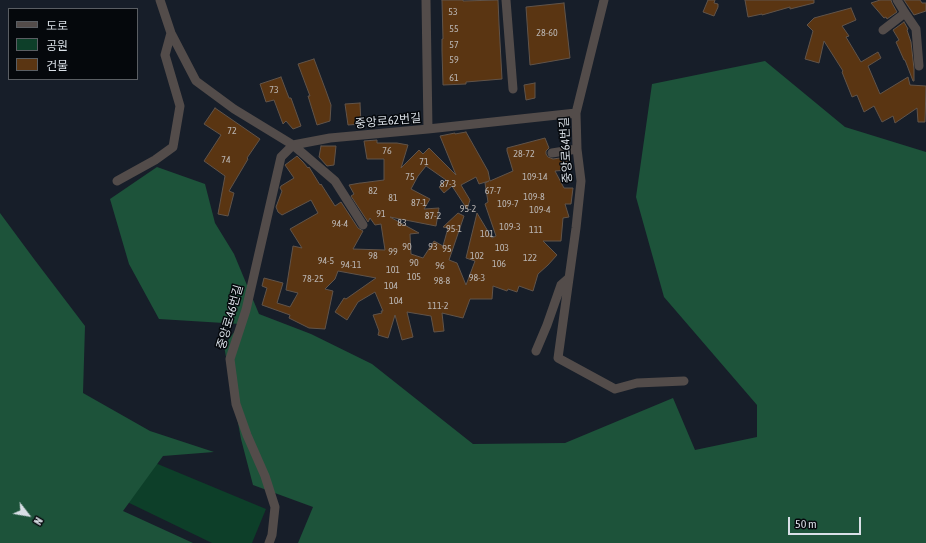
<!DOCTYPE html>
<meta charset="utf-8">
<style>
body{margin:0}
#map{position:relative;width:926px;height:543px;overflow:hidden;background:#171e29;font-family:"Asap Condensed","Noto Sans KR",sans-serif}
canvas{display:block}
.legend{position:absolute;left:8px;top:8px;width:130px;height:72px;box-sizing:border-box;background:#05080c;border:1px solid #5a5e63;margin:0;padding:5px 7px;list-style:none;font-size:12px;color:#d9dfe6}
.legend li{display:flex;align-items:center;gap:8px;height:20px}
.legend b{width:20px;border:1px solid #5a5e63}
.north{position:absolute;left:8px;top:495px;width:40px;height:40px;-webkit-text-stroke:3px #05080c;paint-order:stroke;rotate:121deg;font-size:11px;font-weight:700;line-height:16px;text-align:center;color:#d9dfe6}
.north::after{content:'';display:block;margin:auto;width:14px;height:18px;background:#d9dfe6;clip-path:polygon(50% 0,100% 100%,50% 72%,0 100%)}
.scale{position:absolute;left:788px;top:517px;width:73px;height:18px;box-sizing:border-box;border:2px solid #d9dfe6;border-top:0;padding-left:5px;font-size:12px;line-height:14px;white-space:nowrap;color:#d9dfe6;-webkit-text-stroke:3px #05080c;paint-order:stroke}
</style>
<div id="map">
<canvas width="926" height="543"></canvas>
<ul class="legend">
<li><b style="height:5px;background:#534c4a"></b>도로</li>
<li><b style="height:11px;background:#0d3f29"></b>공원</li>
<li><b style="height:11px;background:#5a3512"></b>건물</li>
</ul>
<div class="north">N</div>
<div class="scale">50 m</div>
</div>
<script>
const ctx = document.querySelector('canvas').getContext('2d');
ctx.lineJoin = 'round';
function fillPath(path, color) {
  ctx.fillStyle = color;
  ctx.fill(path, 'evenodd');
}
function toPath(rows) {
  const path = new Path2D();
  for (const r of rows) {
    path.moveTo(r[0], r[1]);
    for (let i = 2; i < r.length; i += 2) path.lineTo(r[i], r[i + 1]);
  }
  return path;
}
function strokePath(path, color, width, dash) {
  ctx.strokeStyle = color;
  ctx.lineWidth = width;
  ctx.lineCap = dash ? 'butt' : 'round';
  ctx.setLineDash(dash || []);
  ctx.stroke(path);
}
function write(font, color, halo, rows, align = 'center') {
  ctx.font = font + ' "Asap Condensed","Noto Sans KR",sans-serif';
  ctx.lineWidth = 3;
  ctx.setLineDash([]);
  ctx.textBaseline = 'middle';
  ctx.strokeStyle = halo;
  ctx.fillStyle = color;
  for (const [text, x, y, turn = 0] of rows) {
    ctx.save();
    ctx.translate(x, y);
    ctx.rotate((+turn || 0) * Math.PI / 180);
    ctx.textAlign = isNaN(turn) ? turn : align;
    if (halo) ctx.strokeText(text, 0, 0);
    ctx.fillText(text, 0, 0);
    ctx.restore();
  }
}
fillPath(toPath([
 [136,455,266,509,252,543,212,543,119,498]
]), '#0d3f29');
fillPath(toPath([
 [765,61,845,127,926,152,926,543,298,543,313,507,253,485,241,439,224,346,240,324,159,319,129,264,110,199,157,167,205,184,215,223,234,254,259,314,311,334,372,364,473,444,565,443,673,398,695,450,757,437,757,405,664,297,636,197,652,84],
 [0,213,34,259,85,326,83,393,150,431,214,452,163,456,123,511,193,543,0,543]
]), '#1d533a');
const building = toPath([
 [442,0,463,0,463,1,498,0,499,24,502,79,466,82,466,84,443,85,442,51,442,39,443,39,442,0],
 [708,0,715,0,714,3,718,4,718,7,714,16,703,12,708,0],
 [745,0,814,0,814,3,790,9,790,7,762,15,762,14,748,17,745,0],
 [880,0,891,0,892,3,897,12,887,19,886,17,884,18,871,3,880,0],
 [904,0,920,0,922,3,926,3,926,11,914,15,904,0],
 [564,3,570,58,530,65,526,7,564,3],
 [851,8,856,20,842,26,849,36,846,37,861,62,878,52,881,58,868,66,880,94,908,77,910,85,926,86,925,122,918,122,917,108,895,123,893,116,882,122,874,106,864,112,857,95,852,97,842,72,843,71,824,41,819,63,805,59,813,31,807,25,814,18,851,8],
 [904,22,908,29,907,30,911,42,914,69,914,81,913,81,905,60,904,60,896,42,899,40,893,30,904,22],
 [314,59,326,91,331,105,330,121,317,125,308,96,310,96,298,64,314,59],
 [281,77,289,98,291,98,301,126,293,129,286,121,283,124,274,100,266,102,260,84,281,77],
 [535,83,535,98,526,100,524,85,535,83],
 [360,103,361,124,348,125,345,104,360,103],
 [215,108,260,139,247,158,248,159,229,191,234,193,228,216,218,214,225,176,204,161,221,135,204,124,215,108],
 [466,132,488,171,490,181,513,171,507,151,507,148,545,138,549,148,546,151,546,154,548,157,553,159,567,157,567,170,555,171,564,188,573,188,571,204,565,204,569,217,563,218,561,241,543,241,557,255,548,265,538,274,533,291,519,286,517,292,508,289,507,291,493,286,492,299,470,299,463,318,442,313,444,331,434,332,431,316,407,312,413,337,402,340,395,315,388,338,378,335,379,331,373,315,382,313,381,311,383,311,375,292,358,302,347,320,335,312,344,298,346,299,376,278,338,271,335,279,325,289,333,291,325,329,309,328,289,318,290,315,262,305,267,288,262,286,264,278,283,283,277,303,290,307,298,293,286,290,293,246,302,248,290,229,318,213,311,200,282,215,278,212,276,207,282,191,280,188,281,186,294,178,285,165,297,156,303,162,308,168,309,167,320,185,321,184,335,206,341,202,358,228,363,231,353,249,385,250,381,224,375,225,370,218,368,222,351,196,354,194,349,185,360,183,361,183,384,180,384,159,367,159,364,141,377,140,377,143,397,143,408,145,401,168,419,150,423,154,429,148,456,175,440,136,455,133,455,134,466,132],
 [426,166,446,180,439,187,444,193,452,186,467,209,470,200,461,185,476,177,479,184,489,181,485,183,488,202,485,204,496,236,492,238,477,213,466,258,475,261,466,285,457,263,449,260,464,216,458,213,443,227,448,228,443,246,434,241,423,258,411,254,410,234,419,233,390,217,436,226,439,208,424,209,430,199,411,189,418,176,426,166],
 [321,146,336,146,334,165,327,166,319,157,321,146]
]);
fillPath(building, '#5a3512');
strokePath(building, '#61544a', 1);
strokePath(toPath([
 [160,0,171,33,196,81,234,109,293,145,335,181,363,225],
 [506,0,513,89],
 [604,0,576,113,577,149,581,181,576,228,558,358,615,389,637,383,684,381],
 [897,0,905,13,916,29,919,66],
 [883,30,905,13],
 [428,129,576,113],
 [552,153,577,149],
 [117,181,155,160,173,147,180,106,165,55,171,33],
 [536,351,547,325,561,285,569,278],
 [269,543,272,535,275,507,265,476,247,435,236,404,230,359,246,310,281,157,293,145,330,138,428,129,426,0]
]), '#534c4a', 9);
write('10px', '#b9b4b1', null, [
 ["53",453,12],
 ["55",454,29],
 ["28-60",547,33],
 ["57",454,45],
 ["59",454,60],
 ["61",454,78],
 ["73",274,90],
 ["72",232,131],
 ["76",387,151],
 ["28-72",524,154],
 ["74",226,160],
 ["71",424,162],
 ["75",410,177],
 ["109-14",535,177],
 ["87-3",448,184],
 ["82",373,191],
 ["67-7",493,191],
 ["109-8",534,197],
 ["81",393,198],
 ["87-1",419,203],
 ["109-7",508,204],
 ["95-2",468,209],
 ["109-4",540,210],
 ["91",381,214],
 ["87-2",433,216],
 ["83",402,223],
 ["94-4",340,224],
 ["109-3",510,227],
 ["95-1",454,229],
 ["111",536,230],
 ["101",487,234],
 ["90",407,247],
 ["93",433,247],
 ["103",502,248],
 ["95",447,249],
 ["99",393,252],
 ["98",373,256],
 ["102",477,256],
 ["122",530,258],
 ["94-5",326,261],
 ["90",414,263],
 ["106",499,264],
 ["94-11",351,265],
 ["96",440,266],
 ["101",393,270],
 ["105",414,277],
 ["98-3",477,278],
 ["78-25",313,279],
 ["98-8",442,281],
 ["104",391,286],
 ["104",396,301],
 ["111-2",438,306]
]);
write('12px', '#d9dfe6', '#05080c', [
 ["중앙로62번길",388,121,-5],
 ["중앙로64번길",566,150,-93],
 ["중앙로46번길",230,317,-74]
]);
</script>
